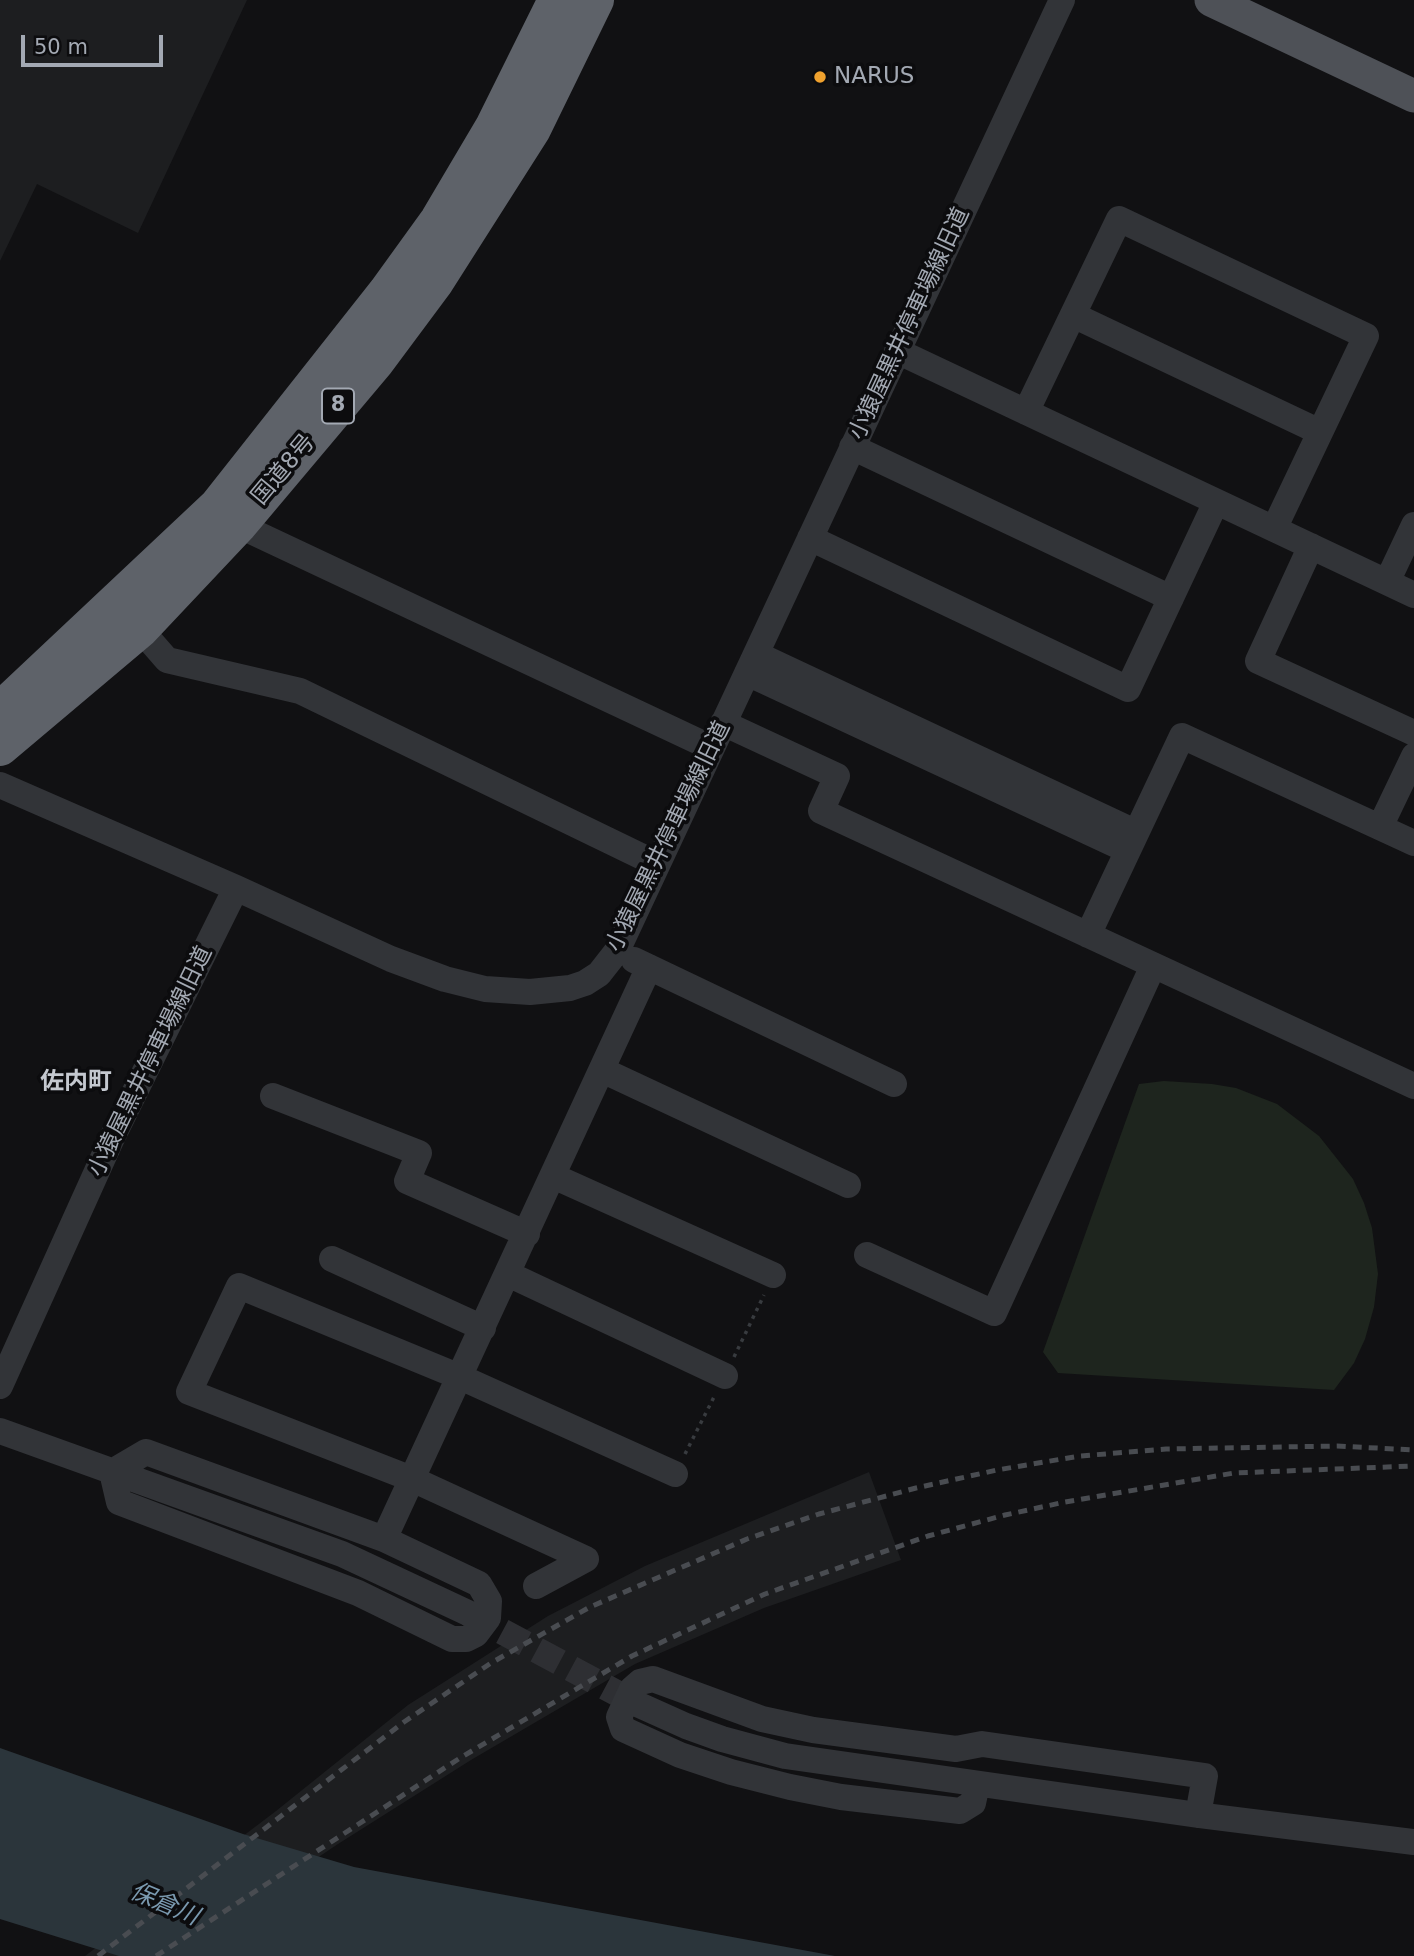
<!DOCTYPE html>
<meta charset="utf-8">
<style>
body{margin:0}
#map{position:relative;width:1414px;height:1956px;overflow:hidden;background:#111113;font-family:"DejaVu Sans",sans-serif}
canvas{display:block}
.scale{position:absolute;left:21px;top:35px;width:142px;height:32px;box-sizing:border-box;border:4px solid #a3a9b3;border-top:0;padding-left:9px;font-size:21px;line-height:24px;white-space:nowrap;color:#a3a9b3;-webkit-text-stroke:5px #0c0c0e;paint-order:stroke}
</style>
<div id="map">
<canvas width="1414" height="1956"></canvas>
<div class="scale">50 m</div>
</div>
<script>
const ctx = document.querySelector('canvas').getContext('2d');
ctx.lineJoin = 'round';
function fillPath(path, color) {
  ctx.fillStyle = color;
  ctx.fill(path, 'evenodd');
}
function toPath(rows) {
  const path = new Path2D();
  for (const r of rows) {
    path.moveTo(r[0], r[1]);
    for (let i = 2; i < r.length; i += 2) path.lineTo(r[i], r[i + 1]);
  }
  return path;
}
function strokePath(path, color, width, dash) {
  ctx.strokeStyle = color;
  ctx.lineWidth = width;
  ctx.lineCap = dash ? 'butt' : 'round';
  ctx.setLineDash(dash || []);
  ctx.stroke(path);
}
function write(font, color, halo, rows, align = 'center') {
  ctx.font = font + ' "DejaVu Sans","Noto Sans JP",sans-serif';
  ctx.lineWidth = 7;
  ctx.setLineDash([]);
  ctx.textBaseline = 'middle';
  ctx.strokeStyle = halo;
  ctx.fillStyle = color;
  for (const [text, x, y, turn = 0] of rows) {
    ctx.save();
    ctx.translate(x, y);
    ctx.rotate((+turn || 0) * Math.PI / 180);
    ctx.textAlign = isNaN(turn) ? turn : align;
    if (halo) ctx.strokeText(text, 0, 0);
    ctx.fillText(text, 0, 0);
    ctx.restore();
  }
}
fillPath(toPath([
 [0,0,247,0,138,233,37,184,0,261],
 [869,1472,901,1560,764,1608,635,1664,471,1760,338,1844,171,1956,85,1956,276,1811,408,1705,548,1616,645,1566]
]), '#1d1e20');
fillPath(toPath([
 [1164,1081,1212,1084,1236,1088,1277,1104,1319,1136,1353,1179,1364,1203,1372,1228,1378,1274,1374,1307,1365,1339,1354,1363,1334,1390,1058,1373,1043,1352,1139,1084]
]), '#1e251e');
fillPath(toPath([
 [0,1748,243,1834,354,1867,835,1956,119,1956,0,1919]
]), '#2b353b');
strokePath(toPath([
 [468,1613,637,1704]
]), '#2e2f33', 26, [26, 13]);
strokePath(toPath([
 [734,1357,764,1295],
 [685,1454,715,1395]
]), '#383b3f', 3.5, [3.5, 5]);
strokePath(toPath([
 [1073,315,1320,432],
 [897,351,1414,595],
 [1026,412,1119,219,1366,336,1274,529],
 [852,447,1171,598],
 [238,525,712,748],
 [810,538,1128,689,1216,502],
 [1311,546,1258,661,1414,733],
 [1387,582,1414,525],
 [140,629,167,660,300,691,657,864],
 [756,654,1135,832],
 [747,673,1127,850],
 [723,723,837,776,821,811,1414,1086],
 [0,785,236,888,391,959,445,979,485,989,530,992,570,988,585,983,599,974,617,951,1062,0],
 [1380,827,1414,756],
 [1088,935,1182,736,1414,843],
 [634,960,894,1084],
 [602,1070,848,1185],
 [273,1096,419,1153,407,1181,527,1234],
 [553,1176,773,1275],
 [867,1255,994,1313,1153,966],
 [332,1259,483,1328],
 [508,1274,725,1376],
 [0,1386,112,1138,236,888],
 [0,1431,342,1554,468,1613],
 [146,1452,384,1539,479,1584,489,1601,488,1618,476,1634,466,1639,452,1639,358,1593,119,1502,112,1472,146,1452],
 [384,1539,649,967],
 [536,1586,586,1559,412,1479,189,1392,239,1286,460,1377,675,1474],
 [637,1704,686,1726,722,1739,785,1756,1198,1815,1414,1842],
 [977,1784,973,1803,960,1811,841,1797,790,1787,731,1772,680,1755,623,1729,619,1717,632,1689,640,1682,653,1679,762,1719,813,1730,956,1749,982,1744,1205,1776,1198,1815]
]), '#323438', 26);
strokePath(toPath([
 [1211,0,1414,96]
]), '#4e5157', 33);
strokePath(toPath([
 [0,711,218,506,387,292,439,220,494,127,557,0],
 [0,747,140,629,238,525,376,361,434,283,532,129,595,0]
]), '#5e6269', 38);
strokePath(toPath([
 [98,1956,404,1722,491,1663,590,1607,747,1539,819,1514,916,1488,997,1470,1080,1456,1166,1449,1337,1446,1414,1450],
 [156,1956,460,1758,632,1656,765,1594,928,1536,1005,1515,1065,1502,1234,1473,1414,1466]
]), '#494c51', 5, [9, 7]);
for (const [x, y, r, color] of [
 [820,77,7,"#efa12e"]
]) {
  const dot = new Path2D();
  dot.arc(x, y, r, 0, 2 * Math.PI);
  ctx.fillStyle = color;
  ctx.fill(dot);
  strokePath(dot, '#0c0c0e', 2.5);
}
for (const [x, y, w] of [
 [338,406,32]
]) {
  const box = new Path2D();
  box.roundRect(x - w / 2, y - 17.5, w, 35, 5);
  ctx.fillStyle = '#0c0c0e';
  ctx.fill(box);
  strokePath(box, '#a3a9b3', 2);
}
write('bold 21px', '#a3a9b3', null, [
 ["8",338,406]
]);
write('23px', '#a3a9b3', '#0c0c0e', [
 ["NARUS",834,77]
], 'left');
write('23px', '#a3a9b3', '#0c0c0e', [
 ["小猿屋黒井停車場線旧道",910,324,-65],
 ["国道8号",284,470,-50],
 ["小猿屋黒井停車場線旧道",669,837,-64],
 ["小猿屋黒井停車場線旧道",151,1062,-64]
]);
write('bold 24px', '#c4c8cf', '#0c0c0e', [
 ["佐内町",76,1083]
]);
write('italic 24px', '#7a99af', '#0c0c0e', [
 ["保倉川",164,1905,23]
]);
</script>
